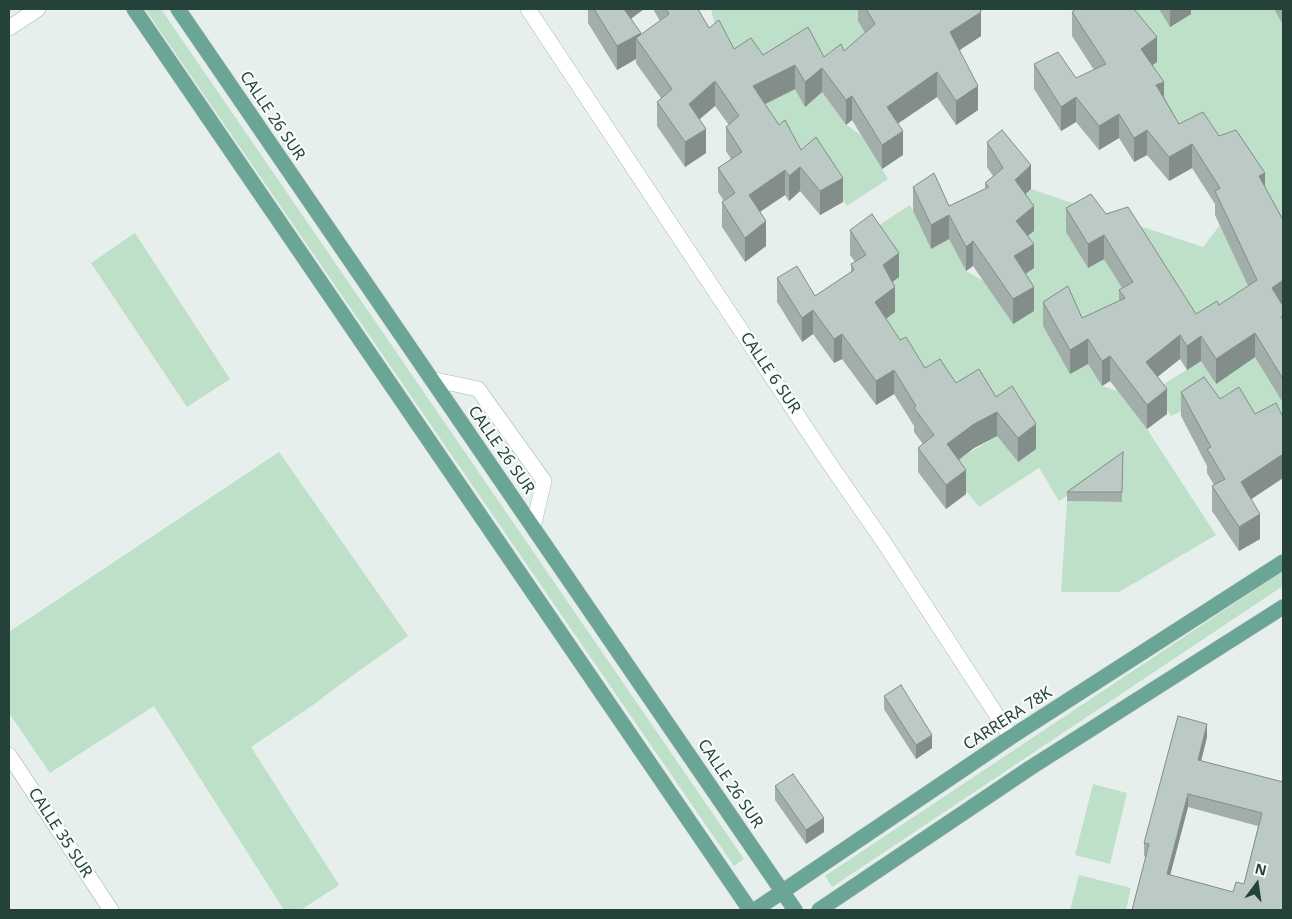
<!DOCTYPE html>
<style>
body{margin:0}
#map{position:relative;width:1292px;height:919px;overflow:hidden;background:#e6efeb;font-family:"Noto Sans",sans-serif}
canvas{display:block}
.frame{position:absolute;inset:0;border:10px solid #24423a;pointer-events:none}
.north{position:absolute;left:1232px;top:859px;width:50px;height:50px;-webkit-text-stroke:4px #f7fbf9;paint-order:stroke;rotate:14deg;font-size:14px;font-weight:700;line-height:20px;text-align:center;color:#24423a}
.north::after{content:'';display:block;margin:auto;width:18px;height:22px;background:#24423a;clip-path:polygon(50% 0,100% 100%,50% 72%,0 100%)}
</style>
<div id="map">
<canvas width="1292" height="919"></canvas>
<div class="frame"></div>
<div class="north">N</div>
</div>
<script>
const ctx = document.querySelector('canvas').getContext('2d');
ctx.lineJoin = 'round';
function fillPath(path, color) {
  ctx.fillStyle = color;
  ctx.fill(path, 'evenodd');
}
function toPath(rows) {
  const path = new Path2D();
  for (const r of rows) {
    path.moveTo(r[0], r[1]);
    for (let i = 2; i < r.length; i += 2) path.lineTo(r[i], r[i + 1]);
  }
  return path;
}
function strokePath(path, color, width, dash) {
  ctx.strokeStyle = color;
  ctx.lineWidth = width;
  ctx.lineCap = dash ? 'butt' : 'round';
  ctx.setLineDash(dash || []);
  ctx.stroke(path);
}
function write(font, color, halo, rows, align = 'center') {
  ctx.font = font + ' "Noto Sans",sans-serif';
  ctx.lineWidth = 4.5;
  ctx.setLineDash([]);
  ctx.textBaseline = 'middle';
  ctx.strokeStyle = halo;
  ctx.fillStyle = color;
  for (const [text, x, y, turn = 0] of rows) {
    ctx.save();
    ctx.translate(x, y);
    ctx.rotate((+turn || 0) * Math.PI / 180);
    ctx.textAlign = isNaN(turn) ? turn : align;
    if (halo) ctx.strokeText(text, 0, 0);
    ctx.fillText(text, 0, 0);
    ctx.restore();
  }
}
fillPath(toPath([
 [145,9,161,9,744,859,734,866],
 [711,9,878,9,875,48,822,92,846,125,861,135,888,179,847,206,816,162,801,174,719,44],
 [1118,9,1274,9,1283,25,1283,244,1179,148],
 [1031,189,1099,212,1105,259,1133,306,1069,374,1088,364,1102,386,1118,391,1147,429,1216,535,1119,592,1061,592,1067,501,1122,502,1123,461,1059,501,1039,468,979,507,947,468,962,457,997,436,1018,462,1036,449,956,407,875,326,883,289,867,233,910,205,931,249,949,239,966,271,985,282,1013,324,1015,204],
 [1128,222,1203,247,1220,225,1257,305,1283,403,1283,441,1204,401,1171,416,1154,390,1201,361,1196,339],
 [135,233,230,379,187,407,91,263],
 [279,452,408,636,331,691,316,703,251,747,339,885,301,910,284,910,154,706,50,773,9,713,9,632],
 [1283,571,1283,586,832,887,825,876],
 [1093,784,1127,793,1110,864,1075,855],
 [1079,875,1131,888,1126,910,1070,910]
]), '#bfe0c8');
const minor = toPath([
 [528,9,827,460,885,544,1011,737],
 [9,28,38,9],
 [431,379,478,389,544,481,533,527],
 [9,755,111,910]
]);
const major = toPath([
 [134,9,750,910],
 [178,9,795,910],
 [755,910,1011,737,1283,562],
 [819,910,1030,768,1283,607]
]);
strokePath(minor, '#a8b8b2', 16);
strokePath(major, '#c2cac8', 16);
strokePath(minor, '#fff', 15);
strokePath(major, '#6aa596', 15);
fillPath(toPath([
 [588,9,644,9,631,18,641,35,660,21,653,9,698,9,709,28,734,49,763,55,824,57,844,51,865,33,858,21,858,9,980,9,981,36,960,50,978,110,956,125,937,97,898,123,903,155,882,169,852,120,846,125,822,92,805,107,795,89,765,104,779,125,801,150,843,202,820,215,800,191,789,201,785,195,760,212,766,246,745,262,722,227,722,202,724,201,718,192,718,168,731,159,726,151,726,127,729,125,715,106,700,119,706,153,685,167,657,126,657,102,661,98,636,63,636,59,617,70,588,23],
 [1159,9,1191,9,1191,14,1170,27],
 [1274,9,1283,9,1283,25],
 [1072,12,1157,62,1152,65,1164,97,1179,124,1219,136,1265,187,1283,304,1283,403,1255,357,1216,384,1201,361,1187,370,1180,359,1157,377,1167,414,1147,429,1110,381,1102,386,1088,364,1070,374,1043,326,1043,302,1082,318,1119,301,1119,290,1122,288,1104,259,1088,268,1066,232,1066,208,1106,214,1196,314,1219,305,1248,286,1215,215,1215,204,1192,168,1169,181,1147,155,1134,162,1119,138,1099,150,1076,122,1061,131,1034,89,1034,64,1076,78,1094,70,1072,36],
 [987,142,1031,189,1025,194,1034,231,1027,236,1034,268,1026,274,1034,311,1013,324,973,266,966,271,949,239,931,249,913,211,913,187,949,206,985,189,985,183,993,176,987,167],
 [850,230,899,277,892,282,895,312,885,319,900,340,925,368,956,383,996,397,1036,449,1018,462,997,436,974,448,959,460,966,494,946,509,918,472,918,448,923,444,914,432,914,426,894,394,876,405,842,359,834,363,813,334,802,342,777,302,777,278,815,296,851,272,851,264,855,262,850,255],
 [1181,392,1220,399,1255,414,1283,478,1251,499,1260,539,1239,551,1212,511,1212,486,1214,485,1207,473,1207,466,1181,416],
 [1123,452,1122,502,1067,501,1067,492],
 [884,696,932,748,916,759,884,709],
 [1207,737,1201,761,1283,782,1283,910,1132,910,1146,857,1144,856,1144,843],
 [1188,807,1258,826,1244,884,1233,892,1170,875],
 [775,786,824,832,806,844,775,800]
]), '#a1aea9');
fillPath(toPath([
 [620,9,644,9,620,27],
 [1170,9,1191,9,1191,14,1170,27],
 [981,12,981,36,950,56,950,32],
 [641,33,641,45,636,38,636,59,617,70,617,46],
 [1157,37,1157,62,1141,73,1141,49],
 [795,65,795,89,753,110,753,86],
 [822,68,822,92,805,107,805,82],
 [937,72,937,97,887,131,887,107],
 [715,81,715,106,689,128,689,104],
 [1164,82,1164,106,1156,85],
 [978,86,978,110,956,125,956,101],
 [852,96,852,120,846,125,846,100],
 [1076,97,1076,122,1061,131,1061,107],
 [1119,114,1119,138,1099,150,1099,126],
 [706,129,706,153,685,167,685,142],
 [1147,130,1147,155,1134,162,1134,138],
 [903,131,903,155,882,169,882,145],
 [1192,144,1192,168,1169,181,1169,157],
 [1031,165,1031,189,1015,204,1015,180],
 [800,167,800,191,789,201,789,176],
 [785,170,785,195,749,219,749,195],
 [1265,173,1265,197,1259,176],
 [843,178,843,202,820,215,820,191],
 [1034,206,1034,231,1016,245,1016,221],
 [949,215,949,239,931,249,931,225],
 [766,221,766,246,745,262,745,238],
 [1104,235,1104,259,1088,268,1088,244],
 [973,241,973,266,966,271,966,247],
 [1034,244,1034,268,1014,281,1014,256],
 [899,253,899,277,883,289,883,265],
 [1283,280,1283,304,1272,312,1272,288],
 [895,287,895,312,875,327,875,302],
 [1034,287,1034,311,1013,324,1013,299],
 [813,310,813,334,802,342,802,318],
 [1255,333,1255,357,1216,384,1216,359],
 [842,334,842,359,834,363,834,339],
 [1180,335,1180,359,1146,386,1146,362],
 [1201,336,1201,361,1187,370,1187,346],
 [1088,339,1088,364,1070,374,1070,350],
 [1110,356,1110,381,1102,386,1102,361],
 [894,370,894,394,876,405,876,381],
 [1167,389,1167,414,1147,429,1147,405],
 [997,412,997,436,974,448,947,468,947,444,974,424],
 [1036,424,1036,449,1018,462,1018,438],
 [1283,454,1283,478,1241,506,1241,482],
 [966,470,966,494,946,509,946,485],
 [1260,514,1260,539,1239,551,1239,527],
 [1207,724,1207,737,1198,773,1198,760],
 [932,735,932,748,916,759,916,745],
 [1188,794,1188,807,1167,887,1167,874],
 [824,818,824,832,806,844,806,830]
]), '#838d89');
const building = toPath([
 [594,9,624,9,641,33,617,46,594,9],
 [666,9,698,9,709,28,719,20,734,49,751,38,763,55,808,27,824,57,841,44,844,51,875,24,866,9,980,9,981,12,950,32,978,86,956,101,937,72,887,107,903,131,882,145,852,96,846,100,822,68,805,82,795,65,753,86,779,125,785,120,801,150,816,137,843,178,820,191,800,167,789,176,785,170,749,195,766,221,745,238,722,202,735,193,718,168,742,152,726,127,739,116,715,81,689,104,706,129,685,142,657,102,672,89,636,38,669,14,666,9],
 [1076,9,1134,9,1157,37,1141,49,1164,82,1156,85,1179,124,1203,112,1219,136,1236,130,1265,173,1259,176,1283,220,1283,280,1272,288,1283,306,1283,315,1281,317,1283,320,1283,379,1255,333,1216,359,1201,336,1187,346,1180,335,1146,362,1167,389,1147,405,1110,356,1102,361,1088,339,1070,350,1043,302,1068,286,1082,318,1125,298,1119,290,1133,282,1104,235,1088,244,1066,208,1091,194,1106,214,1128,207,1196,314,1217,301,1219,305,1257,280,1215,191,1220,188,1192,144,1169,157,1147,130,1134,138,1119,114,1099,126,1076,97,1061,107,1034,64,1058,52,1076,78,1106,64,1072,12,1076,9],
 [1002,130,1031,165,1015,180,1034,206,1016,221,1034,244,1014,256,1034,287,1013,299,973,241,966,247,949,215,931,225,913,187,934,173,949,206,989,187,985,183,1003,168,987,142,1002,130],
 [872,214,899,253,883,265,895,287,875,302,900,340,906,337,925,368,940,359,956,383,979,369,996,397,1012,386,1036,424,1018,438,997,412,974,424,947,444,966,470,946,485,918,448,934,435,914,408,916,406,894,370,876,381,842,334,834,339,813,310,802,318,777,278,797,266,815,296,854,270,851,264,866,255,850,230,872,214],
 [1204,377,1220,399,1239,387,1255,414,1276,403,1283,417,1283,454,1241,482,1260,514,1239,527,1212,486,1225,479,1207,449,1211,447,1181,392,1204,377],
 [1123,452,1122,492,1067,492,1123,452],
 [901,685,932,735,916,745,884,696,901,685],
 [1178,716,1207,724,1198,760,1283,782,1283,910,1132,910,1149,844,1144,843,1178,716],
 [1188,794,1262,813,1244,884,1236,882,1233,892,1167,874,1188,794],
 [793,774,824,818,806,830,775,786,793,774]
]);
fillPath(building, '#bbcac4');
strokePath(building, '#838d89', 1);
write('16px', '#24423a', '#f7fbf9', [
 ["CALLE 26 SUR",272,116,56],
 ["CALLE 6 SUR",770,373,56],
 ["CALLE 26 SUR",501,450,55],
 ["CARRERA 78K",1008,719,-33],
 ["CALLE 26 SUR",730,784,56],
 ["CALLE 35 SUR",60,833,57]
]);
</script>
